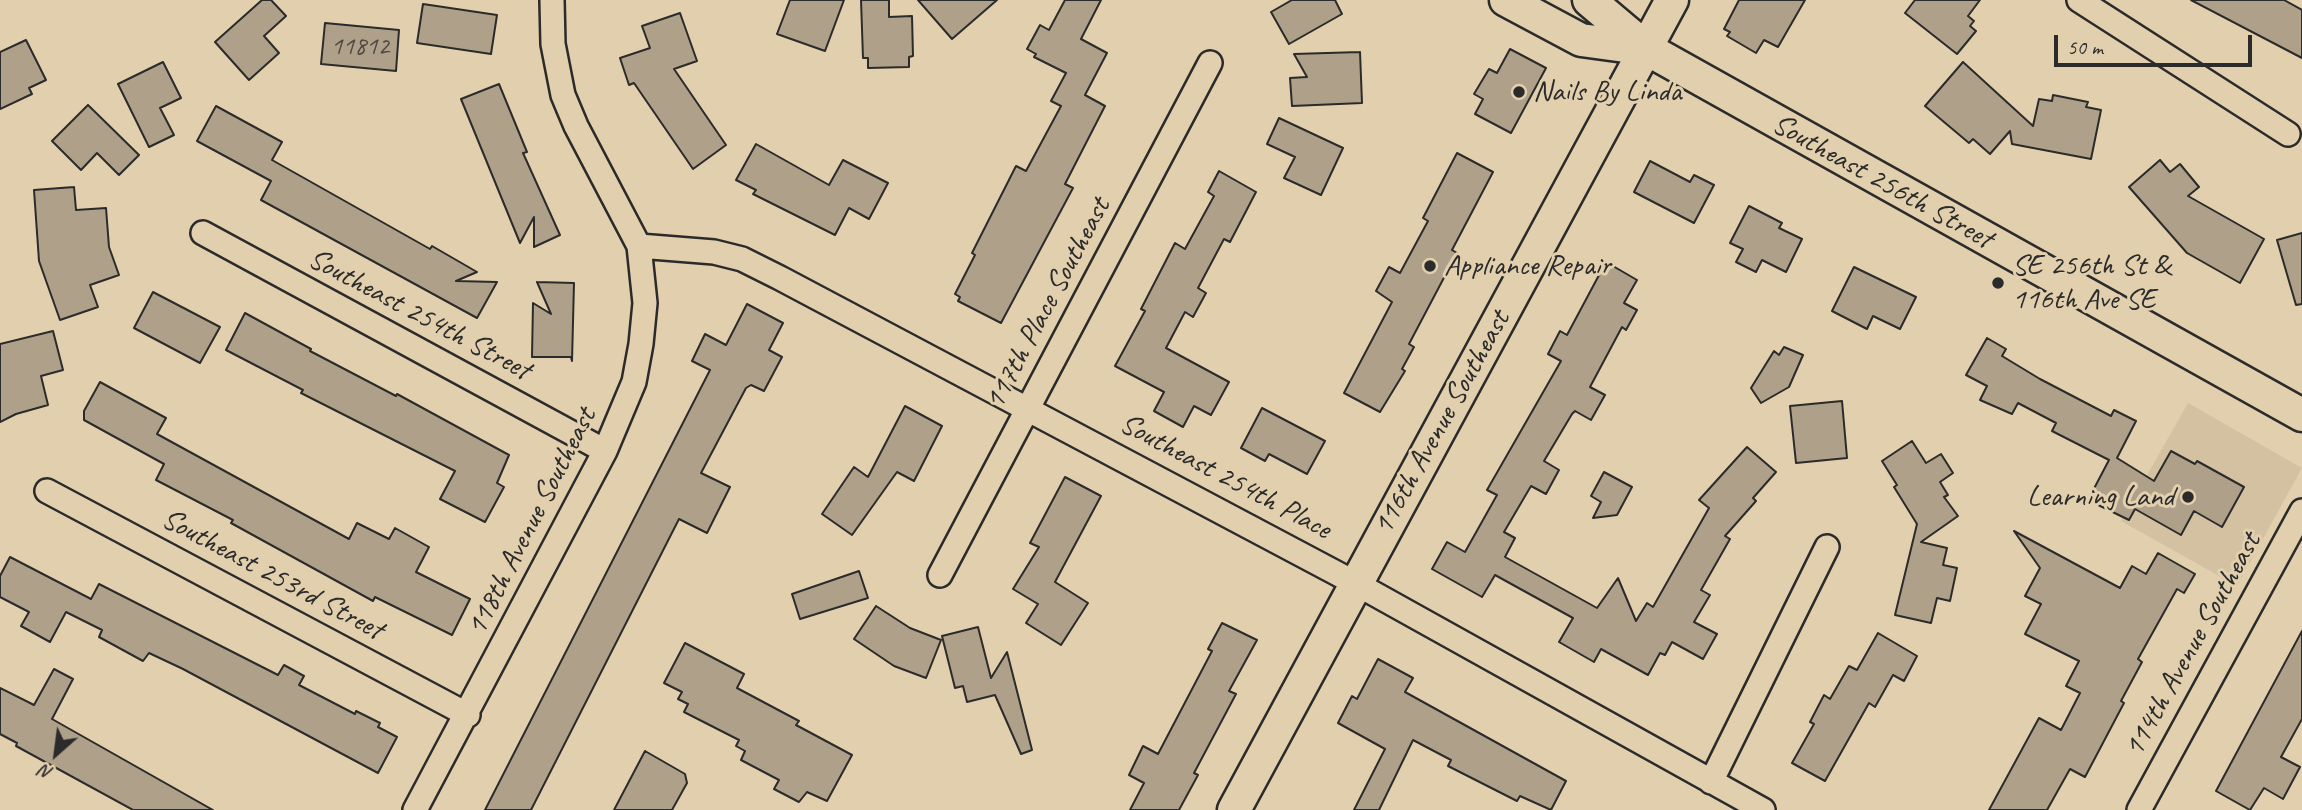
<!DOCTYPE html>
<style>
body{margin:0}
#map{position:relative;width:2302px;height:810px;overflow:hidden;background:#e2cfad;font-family:Caveat,sans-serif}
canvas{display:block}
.north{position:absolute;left:21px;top:719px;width:70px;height:70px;-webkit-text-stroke:5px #e2cfad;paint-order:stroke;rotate:208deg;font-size:19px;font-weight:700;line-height:28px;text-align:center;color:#2b2b2b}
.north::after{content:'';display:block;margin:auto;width:24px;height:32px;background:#2b2b2b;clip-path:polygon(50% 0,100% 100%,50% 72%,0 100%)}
.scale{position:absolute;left:2054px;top:35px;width:198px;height:32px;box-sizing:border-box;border:4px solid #2b2b2b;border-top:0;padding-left:9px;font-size:21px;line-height:24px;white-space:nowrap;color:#2b2b2b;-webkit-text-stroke:5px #e2cfad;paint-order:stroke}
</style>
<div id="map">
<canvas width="2302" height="810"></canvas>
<div class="north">N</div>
<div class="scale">50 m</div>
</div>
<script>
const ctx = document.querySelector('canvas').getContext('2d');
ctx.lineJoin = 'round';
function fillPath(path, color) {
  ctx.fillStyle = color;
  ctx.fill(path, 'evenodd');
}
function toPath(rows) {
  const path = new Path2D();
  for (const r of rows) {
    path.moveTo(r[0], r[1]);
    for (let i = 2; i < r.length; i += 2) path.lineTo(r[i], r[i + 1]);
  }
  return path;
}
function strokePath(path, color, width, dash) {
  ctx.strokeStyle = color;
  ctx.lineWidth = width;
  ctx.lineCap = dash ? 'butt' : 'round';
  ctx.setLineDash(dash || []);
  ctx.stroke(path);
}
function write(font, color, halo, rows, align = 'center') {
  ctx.font = font + ' Caveat,sans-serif';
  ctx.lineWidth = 6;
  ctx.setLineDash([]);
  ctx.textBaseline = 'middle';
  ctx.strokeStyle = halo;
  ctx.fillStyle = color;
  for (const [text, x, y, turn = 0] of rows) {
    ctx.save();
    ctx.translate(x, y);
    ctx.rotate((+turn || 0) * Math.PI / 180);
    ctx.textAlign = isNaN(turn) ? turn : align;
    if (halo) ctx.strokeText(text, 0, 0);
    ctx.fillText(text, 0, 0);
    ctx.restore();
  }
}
fillPath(toPath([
 [2188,403,2302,468,2237,586,2121,521]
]), '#d3c1a2');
const building = toPath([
 [262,0,271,0,286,16,264,36,279,53,249,80,215,42,262,0],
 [790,0,844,0,825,51,777,34,790,0],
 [861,0,889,0,889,17,912,16,913,56,909,57,909,67,868,68,868,58,863,58,861,0],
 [918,0,997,0,952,39,918,0],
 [1065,0,1101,0,1081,39,1107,53,1085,95,1105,106,1065,184,1073,188,1001,323,958,301,960,297,955,294,975,255,972,253,1016,166,1026,171,1061,106,1051,101,1066,73,1034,57,1036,54,1027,49,1040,25,1049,30,1065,0],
 [1292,0,1335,0,1342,14,1289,44,1271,12,1292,0],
 [1739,0,1805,0,1778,47,1764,40,1756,53,1727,36,1730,32,1724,29,1739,0],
 [1915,0,1980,0,1968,16,1974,21,1970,26,1976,31,1957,54,1905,13,1915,0],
 [2191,0,2284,0,2302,10,2302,58,2191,0],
 [423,4,497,15,491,54,417,43,423,4],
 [680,13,697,61,674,69,726,145,693,169,634,83,629,85,620,58,650,48,642,26,680,13],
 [325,23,399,30,396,71,321,64,325,23],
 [26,40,46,80,29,88,32,94,0,109,0,52,26,40],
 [1510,49,1546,68,1511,133,1475,114,1483,99,1474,94,1489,69,1497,73,1510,49],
 [1360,52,1362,103,1292,106,1290,78,1307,77,1294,54,1360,52],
 [163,62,181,98,160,108,174,135,149,147,118,84,163,62],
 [1963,62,2033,126,2039,99,2052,101,2053,95,2088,102,2086,107,2101,110,2091,159,2012,144,2010,131,1990,154,1973,139,1969,143,1925,106,1963,62],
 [499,84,527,152,523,153,560,235,534,247,534,217,520,243,461,99,499,84],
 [88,105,139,155,119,175,97,153,81,170,52,141,88,105],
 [216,106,282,142,272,160,430,249,432,246,477,272,456,281,497,282,477,318,261,200,271,181,197,141,216,106],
 [1279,118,1343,148,1321,195,1284,178,1295,157,1267,144,1279,118],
 [756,144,829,185,843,160,888,183,869,219,849,208,835,235,753,194,756,190,736,180,756,144],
 [1457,153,1493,172,1452,250,1457,253,1409,344,1414,347,1402,369,1405,371,1380,412,1344,393,1392,302,1376,291,1389,267,1400,273,1428,221,1423,218,1457,153],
 [2160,160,2170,172,2180,164,2199,187,2188,196,2264,239,2240,283,2187,253,2129,187,2160,160],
 [1650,161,1690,182,1694,175,1714,185,1694,223,1634,192,1650,161],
 [1219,171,1256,192,1230,242,1224,239,1198,288,1206,293,1193,317,1185,312,1166,348,1229,382,1211,415,1194,406,1183,427,1154,411,1164,392,1115,366,1145,311,1141,309,1175,243,1185,249,1214,196,1208,192,1219,171],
 [74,187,76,210,106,208,109,247,119,275,90,285,98,307,60,320,39,261,34,190,74,187],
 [1749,206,1782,223,1779,228,1802,239,1786,272,1762,260,1756,272,1736,262,1743,249,1730,243,1749,206],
 [2302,233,2302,304,2296,305,2277,240,2302,233],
 [1606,262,1637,280,1624,303,1637,310,1626,330,1622,327,1590,387,1605,395,1591,420,1575,411,1572,414,1544,461,1559,470,1546,494,1531,486,1504,532,1515,538,1505,557,1597,608,1618,578,1636,621,1647,603,1653,607,1709,508,1699,500,1747,447,1776,472,1753,498,1756,501,1725,536,1730,539,1701,590,1710,595,1694,622,1717,634,1703,659,1672,642,1665,655,1660,653,1648,675,1601,649,1594,662,1559,642,1573,618,1495,575,1482,597,1432,569,1447,542,1465,552,1497,495,1487,490,1561,361,1548,354,1560,331,1567,335,1606,262],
 [1854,267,1916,297,1900,329,1873,316,1867,329,1832,311,1854,267],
 [537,282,574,283,572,361,571,357,532,357,533,303,551,314,537,282],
 [153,292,220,327,200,363,134,328,153,292],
 [747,304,783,323,769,350,782,357,764,391,751,385,746,388,701,473,730,487,707,533,679,519,531,810,485,810,710,370,692,361,705,334,726,345,747,304],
 [245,313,311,349,310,351,396,396,397,394,509,455,497,483,504,487,485,522,440,499,455,471,301,393,303,390,226,350,245,313],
 [53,331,63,370,41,376,48,405,16,414,0,422,0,344,53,331],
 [1987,338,2006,349,2002,356,2040,379,2111,416,2114,410,2136,421,2117,458,2154,481,2171,451,2195,464,2197,461,2244,487,2222,527,2194,511,2181,535,2135,509,2129,520,2088,500,2109,460,2052,431,2056,423,2018,403,2012,414,1980,400,1987,386,1966,375,1987,338],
 [1784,347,1803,355,1789,387,1761,403,1751,388,1774,351,1779,355,1784,347],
 [100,382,166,418,157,434,349,539,357,523,389,539,395,528,429,547,416,572,470,599,452,635,375,597,373,601,231,523,233,520,156,480,164,464,84,420,84,411,100,382],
 [1842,401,1847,458,1796,463,1790,406,1842,401],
 [905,406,942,426,914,481,897,472,852,535,822,514,854,467,868,477,905,406],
 [1262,408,1325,441,1307,474,1269,454,1265,461,1241,448,1262,408],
 [1912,441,1926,463,1941,454,1953,473,1940,482,1948,495,1944,497,1958,516,1921,542,1947,548,1943,565,1957,568,1950,601,1937,598,1931,623,1895,615,1917,524,1894,487,1897,485,1882,461,1912,441],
 [1604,472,1632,487,1617,515,1593,518,1601,502,1591,496,1604,472],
 [1065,477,1101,496,1055,582,1088,603,1061,645,1026,623,1038,604,1013,589,1039,547,1030,543,1065,477],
 [2014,531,2120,588,2132,566,2146,574,2158,553,2195,574,2184,593,2177,589,2138,659,2142,662,2121,701,2124,703,2085,777,2070,769,2047,810,1989,810,2039,718,2061,730,2080,693,2066,686,2079,661,2025,634,2041,604,2025,596,2040,568,2014,531],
 [10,557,91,599,99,584,278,675,284,665,304,676,299,685,355,714,356,711,380,723,378,727,397,737,378,773,183,669,149,653,143,661,99,637,102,630,66,612,50,642,21,626,29,612,0,597,0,576,10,557],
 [859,571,868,598,800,619,792,594,859,571],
 [876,606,910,628,941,640,926,678,894,666,854,639,876,606],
 [1222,623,1257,640,1229,691,1236,694,1194,773,1198,775,1179,810,1130,810,1144,783,1129,775,1143,746,1158,754,1212,651,1208,649,1222,623],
 [978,627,991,678,1007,652,1032,750,1021,754,995,695,967,702,963,686,955,688,942,636,978,627],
 [2302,631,2302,719,2281,757,2300,767,2283,799,2264,788,2250,810,2216,791,2302,631],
 [1878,633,1917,656,1904,681,1893,675,1875,707,1869,703,1825,781,1792,763,1814,724,1810,722,1824,695,1830,699,1849,666,1857,670,1878,633],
 [685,643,744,674,737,688,799,721,796,725,852,755,827,801,807,792,799,802,774,789,779,780,741,760,745,751,736,746,739,740,684,712,688,704,678,699,682,692,664,683,685,643],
 [1378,659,1413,678,1405,692,1566,781,1551,810,1520,796,1517,801,1448,766,1451,760,1413,740,1379,810,1354,810,1385,749,1338,723,1352,696,1357,699,1378,659],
 [54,669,73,679,52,719,213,810,133,810,16,746,17,743,0,734,0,688,34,705,54,669],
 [645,751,685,774,687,783,672,810,614,810,645,751]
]);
fillPath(building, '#afa189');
strokePath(building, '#2b2b2b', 2);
const street = toPath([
 [2079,0,2288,134],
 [203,233,605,451],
 [639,246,714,252,742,259,780,278,1355,583,1763,810],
 [47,491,468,715],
 [940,575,1210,63],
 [1711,782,1827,547],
 [415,810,605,451,634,382,641,344,645,303,639,246,576,126,563,95,553,44,552,0],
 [2139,810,2302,511]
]);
const secondary = toPath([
 [1506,0,1581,40,1647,49],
 [1589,0,1647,49,2302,415],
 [1234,810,1672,0]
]);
strokePath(street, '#2b2b2b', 28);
strokePath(secondary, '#2b2b2b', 37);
strokePath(street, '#e2cfad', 23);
strokePath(secondary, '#e2cfad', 32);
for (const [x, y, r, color] of [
 [1519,92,7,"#2b2b2b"],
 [1430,266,7,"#2b2b2b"],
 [1998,283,7,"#2b2b2b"],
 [2188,497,7,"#2b2b2b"]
]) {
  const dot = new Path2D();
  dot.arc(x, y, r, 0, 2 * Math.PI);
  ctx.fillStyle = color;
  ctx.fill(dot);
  strokePath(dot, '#e2cfad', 2.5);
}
write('26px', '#4c4842', null, [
 ["11812",360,47]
]);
write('30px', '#2b2b2b', '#e2cfad', [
 ["Nails By Linda",1533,92],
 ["Appliance Repair",1444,266],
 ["SE 256th St &",2012,266],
 ["116th Ave SE",2012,300],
 ["Learning Land",2174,497,"right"]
], 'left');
write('30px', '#2b2b2b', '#e2cfad', [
 ["Southeast 256th Street",1882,182,29],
 ["117th Place Southeast",1048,304,-62],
 ["Southeast 254th Street",419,315,28],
 ["116th Avenue Southeast",1442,423,-61],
 ["Southeast 254th Place",1225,477,28],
 ["118th Avenue Southeast",532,522,-63],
 ["Southeast 253rd Street",272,575,28],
 ["114th Avenue Southeast",2193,645,-61]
]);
</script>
